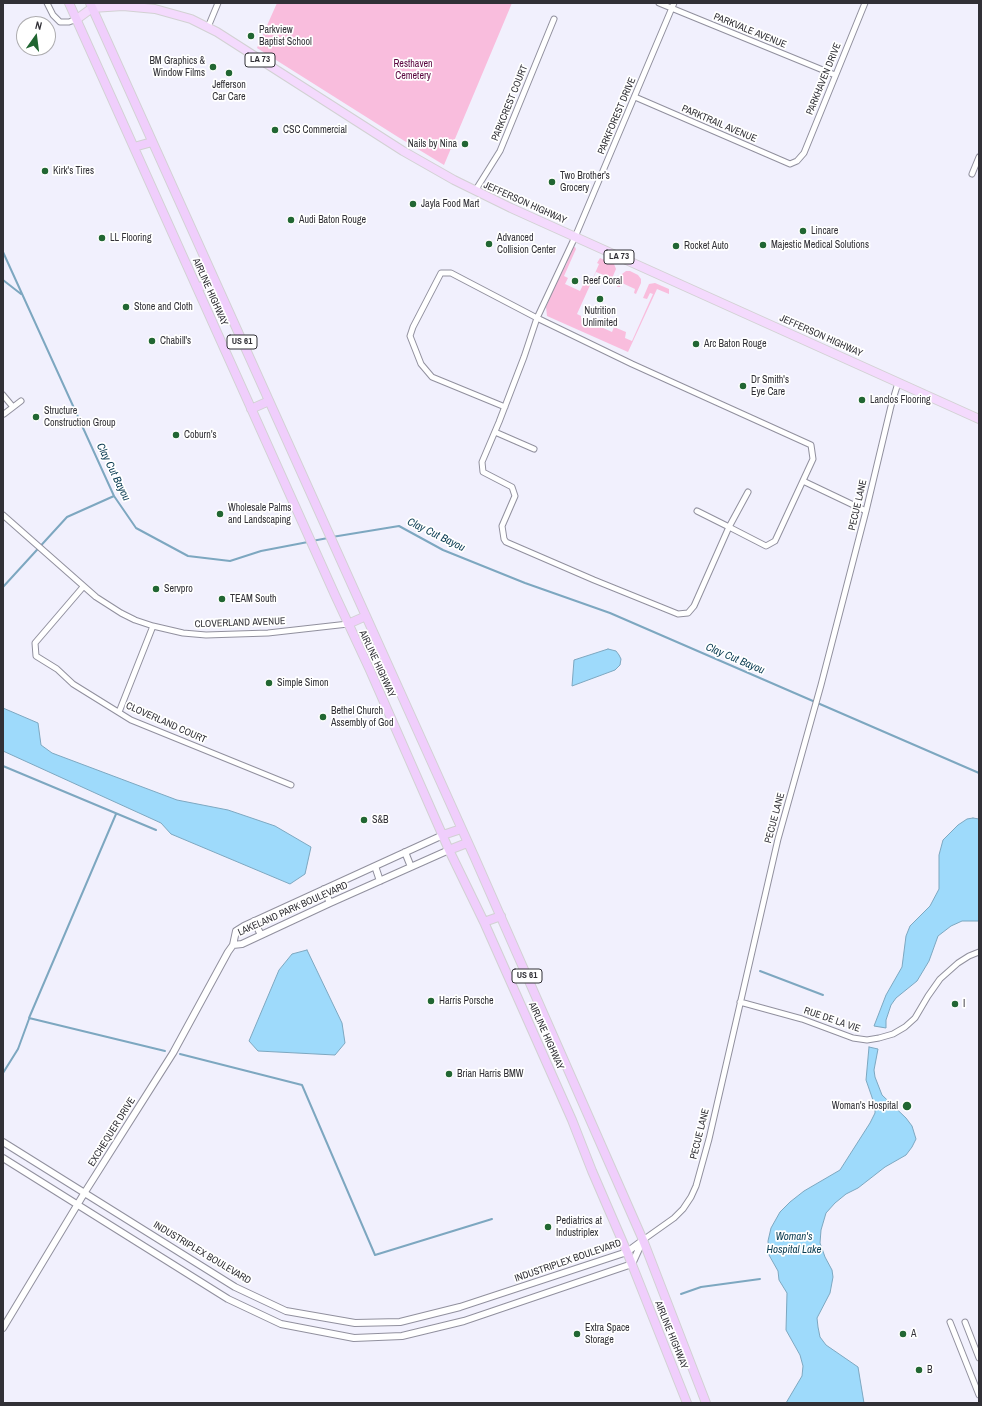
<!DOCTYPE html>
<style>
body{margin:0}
#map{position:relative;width:982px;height:1406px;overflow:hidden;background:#f1f0fd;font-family:"Archivo Narrow",sans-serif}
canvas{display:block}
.frame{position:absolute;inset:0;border:4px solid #313036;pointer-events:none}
.north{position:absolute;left:16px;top:16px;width:40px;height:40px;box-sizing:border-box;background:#fff;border:1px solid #adacaf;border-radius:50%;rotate:14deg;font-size:11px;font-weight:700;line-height:16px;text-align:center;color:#313036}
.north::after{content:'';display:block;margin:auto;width:14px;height:18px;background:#216632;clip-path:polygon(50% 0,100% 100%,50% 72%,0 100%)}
</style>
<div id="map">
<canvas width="982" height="1406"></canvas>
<div class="frame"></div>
<div class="north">N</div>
</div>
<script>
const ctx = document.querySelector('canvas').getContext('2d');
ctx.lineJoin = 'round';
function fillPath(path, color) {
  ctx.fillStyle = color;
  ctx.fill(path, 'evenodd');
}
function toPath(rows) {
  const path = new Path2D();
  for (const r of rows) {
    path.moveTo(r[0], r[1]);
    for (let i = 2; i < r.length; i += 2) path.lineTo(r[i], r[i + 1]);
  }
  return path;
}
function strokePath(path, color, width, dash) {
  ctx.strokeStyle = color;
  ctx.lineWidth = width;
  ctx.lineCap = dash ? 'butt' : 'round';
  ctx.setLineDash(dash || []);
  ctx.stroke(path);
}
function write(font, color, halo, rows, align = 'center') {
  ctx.font = font + ' "Archivo Narrow",sans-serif';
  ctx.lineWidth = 3.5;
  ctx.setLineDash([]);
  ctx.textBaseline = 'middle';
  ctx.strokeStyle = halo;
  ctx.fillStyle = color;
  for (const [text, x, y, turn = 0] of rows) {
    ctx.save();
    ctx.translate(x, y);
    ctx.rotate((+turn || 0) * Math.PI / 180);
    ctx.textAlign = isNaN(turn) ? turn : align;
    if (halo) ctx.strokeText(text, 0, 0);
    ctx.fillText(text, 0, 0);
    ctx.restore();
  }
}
fillPath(toPath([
 [277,3,512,3,444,165,398,137,257,48],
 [573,247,575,247,576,249,564,276,568,278,565,284,580,291,584,283,590,285,599,264,597,263,600,258,614,264,616,269,610,283,608,282,609,277,596,272,577,314,581,316,581,318,612,332,614,327,626,332,625,338,632,341,653,294,650,293,647,299,643,298,649,284,655,283,669,289,669,294,657,289,628,352,547,316,546,307,560,274,566,265],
 [626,271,630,271,638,275,641,279,641,283,636,294,634,293,635,289,622,283,620,287,617,287,622,274]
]), '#f9bddd');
const water = toPath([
 [608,649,616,651,619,655,621,659,620,665,615,670,572,686,574,660,608,649],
 [3,708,38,723,41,745,52,753,177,800,228,810,275,826,311,847,305,874,290,884,171,834,161,823,3,751,3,708],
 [973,818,979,819,979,921,962,921,951,926,938,936,929,961,917,981,896,998,891,1005,886,1020,886,1028,874,1026,886,995,902,967,906,936,910,926,930,906,939,889,939,855,943,840,958,825,967,819,973,818],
 [307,950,342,1023,345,1043,335,1055,258,1051,249,1041,279,970,292,954,307,950],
 [869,1047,878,1049,874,1070,875,1077,882,1095,906,1118,912,1126,916,1139,912,1147,906,1155,885,1167,858,1188,846,1194,835,1203,826,1213,821,1230,820,1243,825,1257,832,1270,833,1277,830,1293,817,1318,818,1327,820,1337,826,1345,858,1367,864,1403,786,1403,802,1376,803,1366,800,1355,786,1330,787,1293,779,1280,778,1271,769,1255,768,1241,771,1228,780,1212,790,1202,804,1191,840,1170,870,1123,875,1113,875,1106,866,1080,869,1047]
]);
fillPath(water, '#9edafb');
strokePath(water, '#7da7c0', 1);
strokePath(toPath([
 [3,252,114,496,136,528,188,556,230,561,261,551,308,542],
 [3,280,21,294],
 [332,537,399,526,443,550,525,583,610,613,979,773],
 [312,541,328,538],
 [3,587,67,517,114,496],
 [3,766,156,830],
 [116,814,29,1018,165,1051],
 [760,971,823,995],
 [180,1054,302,1085,375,1255,492,1219],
 [3,1073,18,1049,29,1019],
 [681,1294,701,1287,760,1279]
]), '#7da7c0', 2);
const minor = toPath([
 [47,3,53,15,60,22,69,22,77,19],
 [659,3,835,75],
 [208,27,218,3],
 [635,97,790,164,797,161,804,153,865,3],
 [972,174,979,157],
 [475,191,500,151,554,19],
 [3,395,13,407],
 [505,407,432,377,421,364,410,336,413,327,441,273,451,273,537,318,632,364,811,445,813,459,775,541,766,546,729,527,694,606,688,613,678,614,594,580,506,542,504,539,502,526,515,496,512,487,483,472,482,462,499,422,524,357,537,318,575,237,674,3],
 [4,414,21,401],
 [495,432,534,449],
 [803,481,866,511],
 [697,511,729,527,748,492],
 [3,515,96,597,121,613,135,620,153,626,183,633,206,635,268,633,348,624],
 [83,587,35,643,36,656,57,669,73,684,131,720,291,785],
 [119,712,153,626],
 [740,1002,802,1019,853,1038,867,1040,879,1038,893,1034,905,1027,915,1018,928,996,940,979,958,963,969,956,979,952],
 [643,1240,674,1218,683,1209,691,1197,696,1186,709,1139,778,839,821,685,866,511,891,406,898,383],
 [950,1322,979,1395],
 [965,1322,979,1358]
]);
const tertiary = toPath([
 [405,852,411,867],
 [375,866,380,881],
 [324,889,330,903],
 [254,921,261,935],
 [233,945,236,931,244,926,443,835],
 [233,945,242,944,330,903,449,850],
 [3,1142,235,1287,286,1311,355,1323,400,1322,460,1307,627,1252,642,1241],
 [3,1158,228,1299,281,1324,354,1338,402,1336,464,1321,632,1264,643,1240],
 [3,1328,85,1192,173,1053,228,952,233,945]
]);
const primary = toPath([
 [77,19,92,8,123,6,155,9,191,19,217,32,403,151,454,180,511,208,979,419]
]);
const trunk = toPath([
 [69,3,335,595,369,668,449,850,484,922,572,1120,592,1171,627,1252,687,1403],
 [90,3,474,856,643,1240,706,1403],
 [134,147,152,142],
 [197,288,215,281],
 [251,409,269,401],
 [348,624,366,616],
 [443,835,461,829],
 [449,850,467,843],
 [484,922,501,916]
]);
strokePath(minor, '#91909e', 7);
strokePath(tertiary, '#91909e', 8);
strokePath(primary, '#d2d1d3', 10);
strokePath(trunk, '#d2d1d3', 10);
strokePath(minor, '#fff', 5);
strokePath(tertiary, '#fff', 6);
strokePath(primary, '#f4dafd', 8);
strokePath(trunk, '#f0cefc', 8);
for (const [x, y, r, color] of [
 [251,36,4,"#216632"],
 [213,67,4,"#216632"],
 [229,73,4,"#216632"],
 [275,130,4,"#216632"],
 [465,144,4,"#216632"],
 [45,171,4,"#216632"],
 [552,182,4,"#216632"],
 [413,204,4,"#216632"],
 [291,220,4,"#216632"],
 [803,231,4,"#216632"],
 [102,238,4,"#216632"],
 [489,244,4,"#216632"],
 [763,245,4,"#216632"],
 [676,246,4,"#216632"],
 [575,281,4,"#216632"],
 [600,299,4,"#216632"],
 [126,307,4,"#216632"],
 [152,341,4,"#216632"],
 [696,344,4,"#216632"],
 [743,386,4,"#216632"],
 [862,400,4,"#216632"],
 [36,417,4,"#216632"],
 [176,435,4,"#216632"],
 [220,514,4,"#216632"],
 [156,589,4,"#216632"],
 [222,599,4,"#216632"],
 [269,683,4,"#216632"],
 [323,717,4,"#216632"],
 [364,820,4,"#216632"],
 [431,1001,4,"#216632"],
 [955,1004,4,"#216632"],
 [449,1074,4,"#216632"],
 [907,1106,5,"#216632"],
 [548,1227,4,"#216632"],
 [577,1334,4,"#216632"],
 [903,1334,4,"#216632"],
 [919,1370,4,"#216632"]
]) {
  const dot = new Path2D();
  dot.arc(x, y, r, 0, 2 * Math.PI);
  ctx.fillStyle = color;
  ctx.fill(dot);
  strokePath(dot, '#fff', 1.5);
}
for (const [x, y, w] of [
 [260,60,30],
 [619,257,30],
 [242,342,30],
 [527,976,30]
]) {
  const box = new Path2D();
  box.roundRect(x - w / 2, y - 7, w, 14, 3);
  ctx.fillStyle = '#fff';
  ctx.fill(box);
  strokePath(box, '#313036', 1);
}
write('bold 9px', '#313036', null, [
 ["LA 73",260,60],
 ["LA 73",619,257],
 ["US 61",242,342],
 ["US 61",527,976]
]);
write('10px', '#313036', '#fff', [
 ["Parkview",259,30],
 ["Baptist School",259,42],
 ["BM Graphics &",205,61,"right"],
 ["Window Films",205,73,"right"],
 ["Jefferson",229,85,"center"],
 ["Car Care",229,97,"center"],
 ["CSC Commercial",283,130],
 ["Nails by Nina",457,144,"right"],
 ["Kirk's Tires",53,171],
 ["Two Brother's",560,176],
 ["Grocery",560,188],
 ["Jayla Food Mart",421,204],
 ["Audi Baton Rouge",299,220],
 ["Lincare",811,231],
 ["LL Flooring",110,238],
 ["Advanced",497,238],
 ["Collision Center",497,250],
 ["Majestic Medical Solutions",771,245],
 ["Rocket Auto",684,246],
 ["Reef Coral",583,281],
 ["Stone and Cloth",134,307],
 ["Nutrition",600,311,"center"],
 ["Unlimited",600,323,"center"],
 ["Chabill's",160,341],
 ["Arc Baton Rouge",704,344],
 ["Dr Smith's",751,380],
 ["Eye Care",751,392],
 ["Lanclos Flooring",870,400],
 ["Structure",44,411],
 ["Construction Group",44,423],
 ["Coburn's",184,435],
 ["Wholesale Palms",228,508],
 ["and Landscaping",228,520],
 ["Servpro",164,589],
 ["TEAM South",230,599],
 ["Simple Simon",277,683],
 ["Bethel Church",331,711],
 ["Assembly of God",331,723],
 ["S&B",372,820],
 ["Harris Porsche",439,1001],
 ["I",963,1004],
 ["Brian Harris BMW",457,1074],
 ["Woman's Hospital",898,1106,"right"],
 ["Pediatrics at",556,1221],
 ["Industriplex",556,1233],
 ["Extra Space",585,1328],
 ["Storage",585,1340],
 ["A",911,1334],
 ["B",927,1370]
], 'left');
write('10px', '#313036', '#fff', [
 ["PARKVALE AVENUE",750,31,22],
 ["PARKHAVEN DRIVE",824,79,-68],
 ["PARKCREST COURT",510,103,-68],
 ["PARKFOREST DRIVE",617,116,-67],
 ["PARKTRAIL AVENUE",719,124,23],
 ["JEFFERSON HIGHWAY",525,203,24],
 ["AIRLINE HIGHWAY",210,292,66],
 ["JEFFERSON HIGHWAY",821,336,24],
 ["PECUE LANE",858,505,-77],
 ["CLOVERLAND AVENUE",240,623,-2],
 ["AIRLINE HIGHWAY",377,664,65],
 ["CLOVERLAND COURT",166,723,24],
 ["PECUE LANE",775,818,-75],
 ["LAKELAND PARK BOULEVARD",293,909,-24],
 ["RUE DE LA VIE",832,1020,19],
 ["AIRLINE HIGHWAY",546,1036,66],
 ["EXCHEQUER DRIVE",112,1132,-58],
 ["PECUE LANE",700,1134,-76],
 ["INDUSTRIPLEX BOULEVARD",202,1253,31],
 ["INDUSTRIPLEX BOULEVARD",568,1261,-19],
 ["AIRLINE HIGHWAY",671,1335,68]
]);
write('10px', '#59053f', '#fff', [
 ["Resthaven",413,64],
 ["Cemetery",413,76]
]);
write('italic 11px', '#093b51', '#fff', [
 ["Clay Cut Bayou",113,472,64],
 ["Clay Cut Bayou",436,535,26],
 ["Clay Cut Bayou",735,659,23],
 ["Woman's",794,1237],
 ["Hospital Lake",794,1250]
]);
</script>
